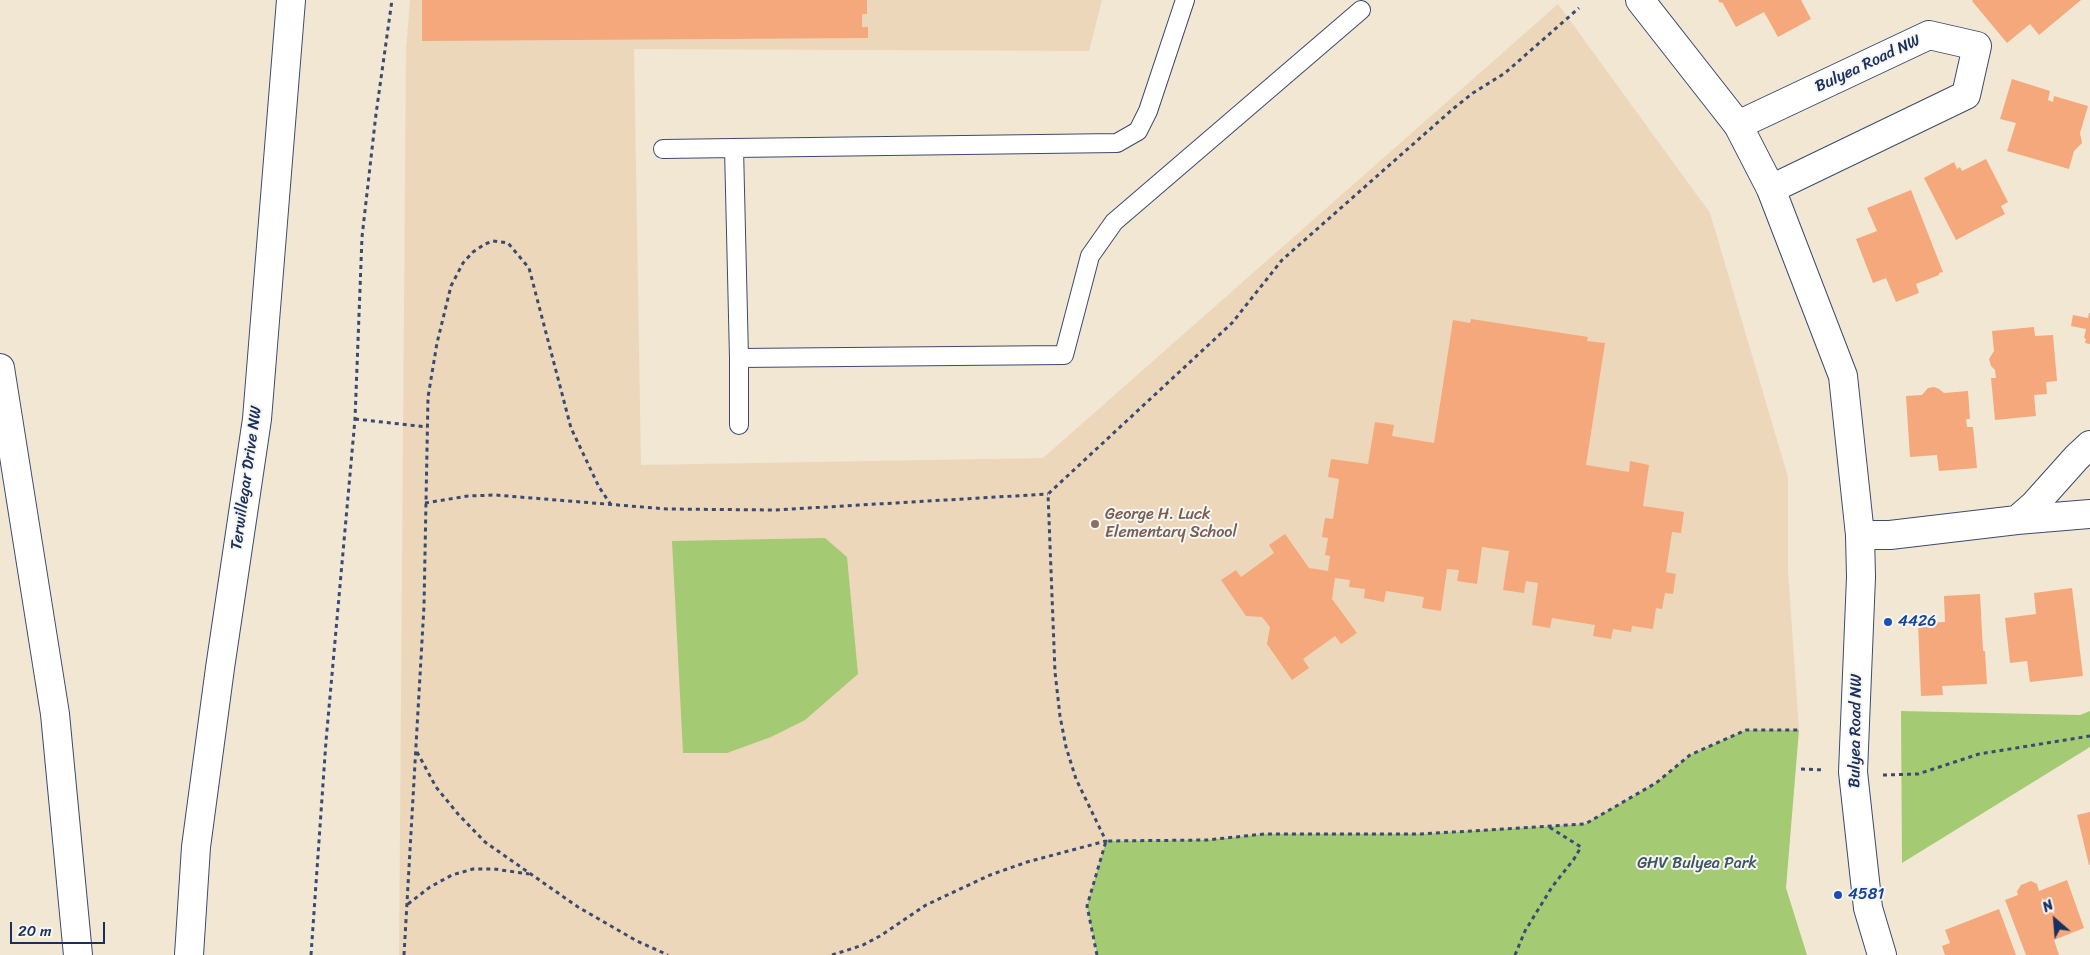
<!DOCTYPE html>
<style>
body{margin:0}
#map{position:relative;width:2090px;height:955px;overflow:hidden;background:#f2e7d3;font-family:Sriracha,sans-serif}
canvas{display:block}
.north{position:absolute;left:2030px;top:895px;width:50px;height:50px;-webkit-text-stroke:4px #f6f6f2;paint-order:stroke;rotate:333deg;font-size:14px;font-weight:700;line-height:20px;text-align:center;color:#1b2f5e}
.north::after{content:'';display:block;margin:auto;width:18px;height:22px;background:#1b2f5e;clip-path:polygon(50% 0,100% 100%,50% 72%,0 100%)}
.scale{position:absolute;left:10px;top:922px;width:95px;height:22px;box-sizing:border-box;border:2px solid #1b2f5e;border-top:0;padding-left:6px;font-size:15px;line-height:18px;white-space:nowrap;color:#1b2f5e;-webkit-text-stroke:4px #f6f6f2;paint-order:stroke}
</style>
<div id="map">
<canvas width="2090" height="955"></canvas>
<div class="north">N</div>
<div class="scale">20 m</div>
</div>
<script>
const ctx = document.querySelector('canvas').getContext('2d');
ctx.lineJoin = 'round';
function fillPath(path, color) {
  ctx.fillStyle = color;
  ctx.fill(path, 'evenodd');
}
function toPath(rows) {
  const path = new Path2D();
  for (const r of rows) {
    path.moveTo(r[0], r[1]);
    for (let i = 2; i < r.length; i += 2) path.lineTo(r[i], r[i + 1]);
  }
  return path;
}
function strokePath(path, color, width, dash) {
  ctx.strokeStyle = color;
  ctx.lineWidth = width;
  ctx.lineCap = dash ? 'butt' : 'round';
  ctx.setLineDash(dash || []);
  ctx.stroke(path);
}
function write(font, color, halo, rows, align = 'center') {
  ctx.font = font + ' Sriracha,sans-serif';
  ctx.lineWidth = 4;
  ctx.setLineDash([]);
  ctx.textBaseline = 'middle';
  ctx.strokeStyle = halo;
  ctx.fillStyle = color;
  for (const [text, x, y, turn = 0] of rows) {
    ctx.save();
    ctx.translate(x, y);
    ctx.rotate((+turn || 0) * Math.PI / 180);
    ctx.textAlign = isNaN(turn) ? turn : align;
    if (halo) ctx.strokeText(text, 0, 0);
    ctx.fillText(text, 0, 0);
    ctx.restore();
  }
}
fillPath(toPath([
 [410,0,1102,0,1089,51,634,49,641,465,1043,458,1558,4,1710,213,1788,477,1788,571,1799,730,1746,730,1690,755,1656,783,1585,824,1421,834,1264,834,1207,840,1106,841,1100,867,1092,938,1097,955,399,955,406,50]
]), '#edd7bb');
fillPath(toPath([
 [825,538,847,557,858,674,805,720,771,737,727,753,683,753,672,541],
 [1901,711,2080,715,2090,711,2090,747,1902,863],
 [1746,730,1799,730,1786,888,1807,955,1097,955,1087,906,1106,841,1207,840,1264,834,1421,834,1585,824,1656,783,1690,755]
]), '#a4ca74');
fillPath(toPath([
 [422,0,867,0,867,14,862,14,862,27,868,27,868,38,422,41],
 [1718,0,1801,0,1811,19,1778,37,1764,12,1736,27,1722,2,1720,3],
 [1973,0,2081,0,2039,35,2030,24,2007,43,1972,1],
 [2012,79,2050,91,2048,100,2053,102,2054,96,2088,106,2080,133,2082,143,2074,151,2069,169,2007,151,2016,123,2000,119],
 [1986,159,2008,202,2001,206,2005,214,1956,240,1924,178,1954,162,1957,169,1960,167,1962,171],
 [1911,190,1943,272,1939,273,1939,275,1916,284,1919,293,1896,302,1886,278,1873,283,1856,239,1877,231,1867,208],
 [2089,313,2090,313,2090,344,2085,343,2086,339,2084,338,2086,329,2071,326,2073,315,2088,318],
 [1471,319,1588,337,1587,341,1605,343,1586,465,1629,472,1630,461,1649,465,1643,506,1684,512,1681,533,1672,532,1666,572,1676,574,1673,594,1665,593,1662,609,1656,608,1653,629,1632,626,1631,632,1613,629,1611,639,1593,636,1595,625,1552,618,1550,628,1532,625,1538,583,1526,581,1524,593,1503,590,1509,551,1482,547,1477,584,1457,581,1459,570,1447,569,1441,611,1422,608,1424,597,1386,591,1384,602,1364,598,1365,589,1349,587,1350,580,1335,578,1332,599,1357,633,1341,644,1335,636,1303,659,1309,668,1292,680,1267,644,1270,627,1262,617,1246,616,1221,580,1236,570,1241,577,1274,553,1269,545,1285,534,1309,568,1328,571,1330,556,1325,555,1328,538,1322,537,1325,518,1333,519,1339,479,1328,477,1331,459,1368,464,1375,422,1394,425,1392,436,1434,443,1453,320,1470,323],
 [2034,327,2035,336,2053,335,2057,381,2046,382,2047,394,2034,395,2036,416,1995,420,1991,378,1996,378,1995,370,1991,366,1989,359,1994,351,1992,331],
 [1934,387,1939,389,1944,393,1968,391,1970,419,1966,419,1967,427,1973,427,1977,468,1939,471,1937,455,1910,457,1906,396,1922,395,1928,388],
 [2072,588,2083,676,2030,682,2027,661,2010,663,2005,618,2036,614,2034,593],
 [1980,594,1983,651,1985,651,1987,684,1942,686,1943,695,1921,696,1918,623,1945,622,1944,596],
 [2090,812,2090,865,2089,865,2077,815],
 [2067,880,2084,928,2054,940,2059,955,2026,955,2005,900,2018,895,2017,891,2021,885,2031,881,2037,884,2039,891],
 [1999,909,2016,955,1945,955,1942,946,1950,943,1945,930]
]), '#f4a87b');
const lane = toPath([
 [1185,0,1148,111,1138,131,1117,143,734,148,739,358,1064,355,1090,256,1114,222,1361,10],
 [663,149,734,148],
 [739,425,739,358]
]);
const street = toPath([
 [1738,125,1929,35,1977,46,1966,95,1771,189],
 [2017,520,2034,505,2077,457,2090,445],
 [1860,535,1890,535,2017,520,2090,514]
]);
const secondary = toPath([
 [1640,0,1738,125,1771,189,1843,376,1860,535,1861,577,1853,772,1868,908,1882,955]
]);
const primary = toPath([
 [0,368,55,714,78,955],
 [189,955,196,847,220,668,257,419,291,0]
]);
strokePath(lane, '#3b4b70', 20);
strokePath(street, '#3b4b70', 30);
strokePath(secondary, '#3b4b70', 30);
strokePath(primary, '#3b4b70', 30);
strokePath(toPath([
 [355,419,427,427],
 [425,503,468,496,495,495,667,509,775,510,1048,494],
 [417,752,436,787,458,814,485,842,578,907,637,941,668,955],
 [1801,769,1824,770],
 [1883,775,1918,774,1979,754,2090,736],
 [408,904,430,887,452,875,473,869,494,869,529,874],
 [311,955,326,741,355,419,362,237,376,114,392,0],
 [404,955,424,606,428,397,437,343,451,286,463,263,473,252,485,244,493,241,508,243,529,268,571,428,599,487,611,505],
 [832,955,863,945,880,936,926,905,990,875,1027,862,1106,841,1076,779,1066,747,1060,716,1055,672,1048,494,1232,323,1282,260,1454,108,1473,93,1505,73,1579,8],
 [1097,955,1087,906,1106,841,1207,840,1264,834,1421,834,1585,824,1656,783,1690,755,1746,730,1799,730],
 [1515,955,1525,931,1552,887,1574,859,1581,847,1549,827]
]), '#3b4b70', 3, [4, 4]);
strokePath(lane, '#fff', 18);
strokePath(street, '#fff', 28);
strokePath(secondary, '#fff', 28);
strokePath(primary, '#fff', 28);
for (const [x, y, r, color] of [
 [1095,524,5,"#8d6e63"],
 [1888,622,5,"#1a4fb4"],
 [1838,895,5,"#1a4fb4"]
]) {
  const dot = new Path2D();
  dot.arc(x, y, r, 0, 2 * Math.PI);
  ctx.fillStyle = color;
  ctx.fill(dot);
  strokePath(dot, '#f6f6f2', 2);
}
write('16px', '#1b2f5e', '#f6f6f2', [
 ["Bulyea Road NW",1868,64,-25],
 ["Terwillegar Drive NW",247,478,-82],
 ["Bulyea Road NW",1856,731,-89]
]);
write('16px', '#785e54', '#f6f6f2', [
 ["George H. Luck",1105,515],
 ["Elementary School",1105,533]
], 'left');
write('16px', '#164399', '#f6f6f2', [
 ["4426",1898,622],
 ["4581",1848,895]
], 'left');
write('16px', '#3d5664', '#f6f6f2', [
 ["GHV Bulyea Park",1697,864]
]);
</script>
